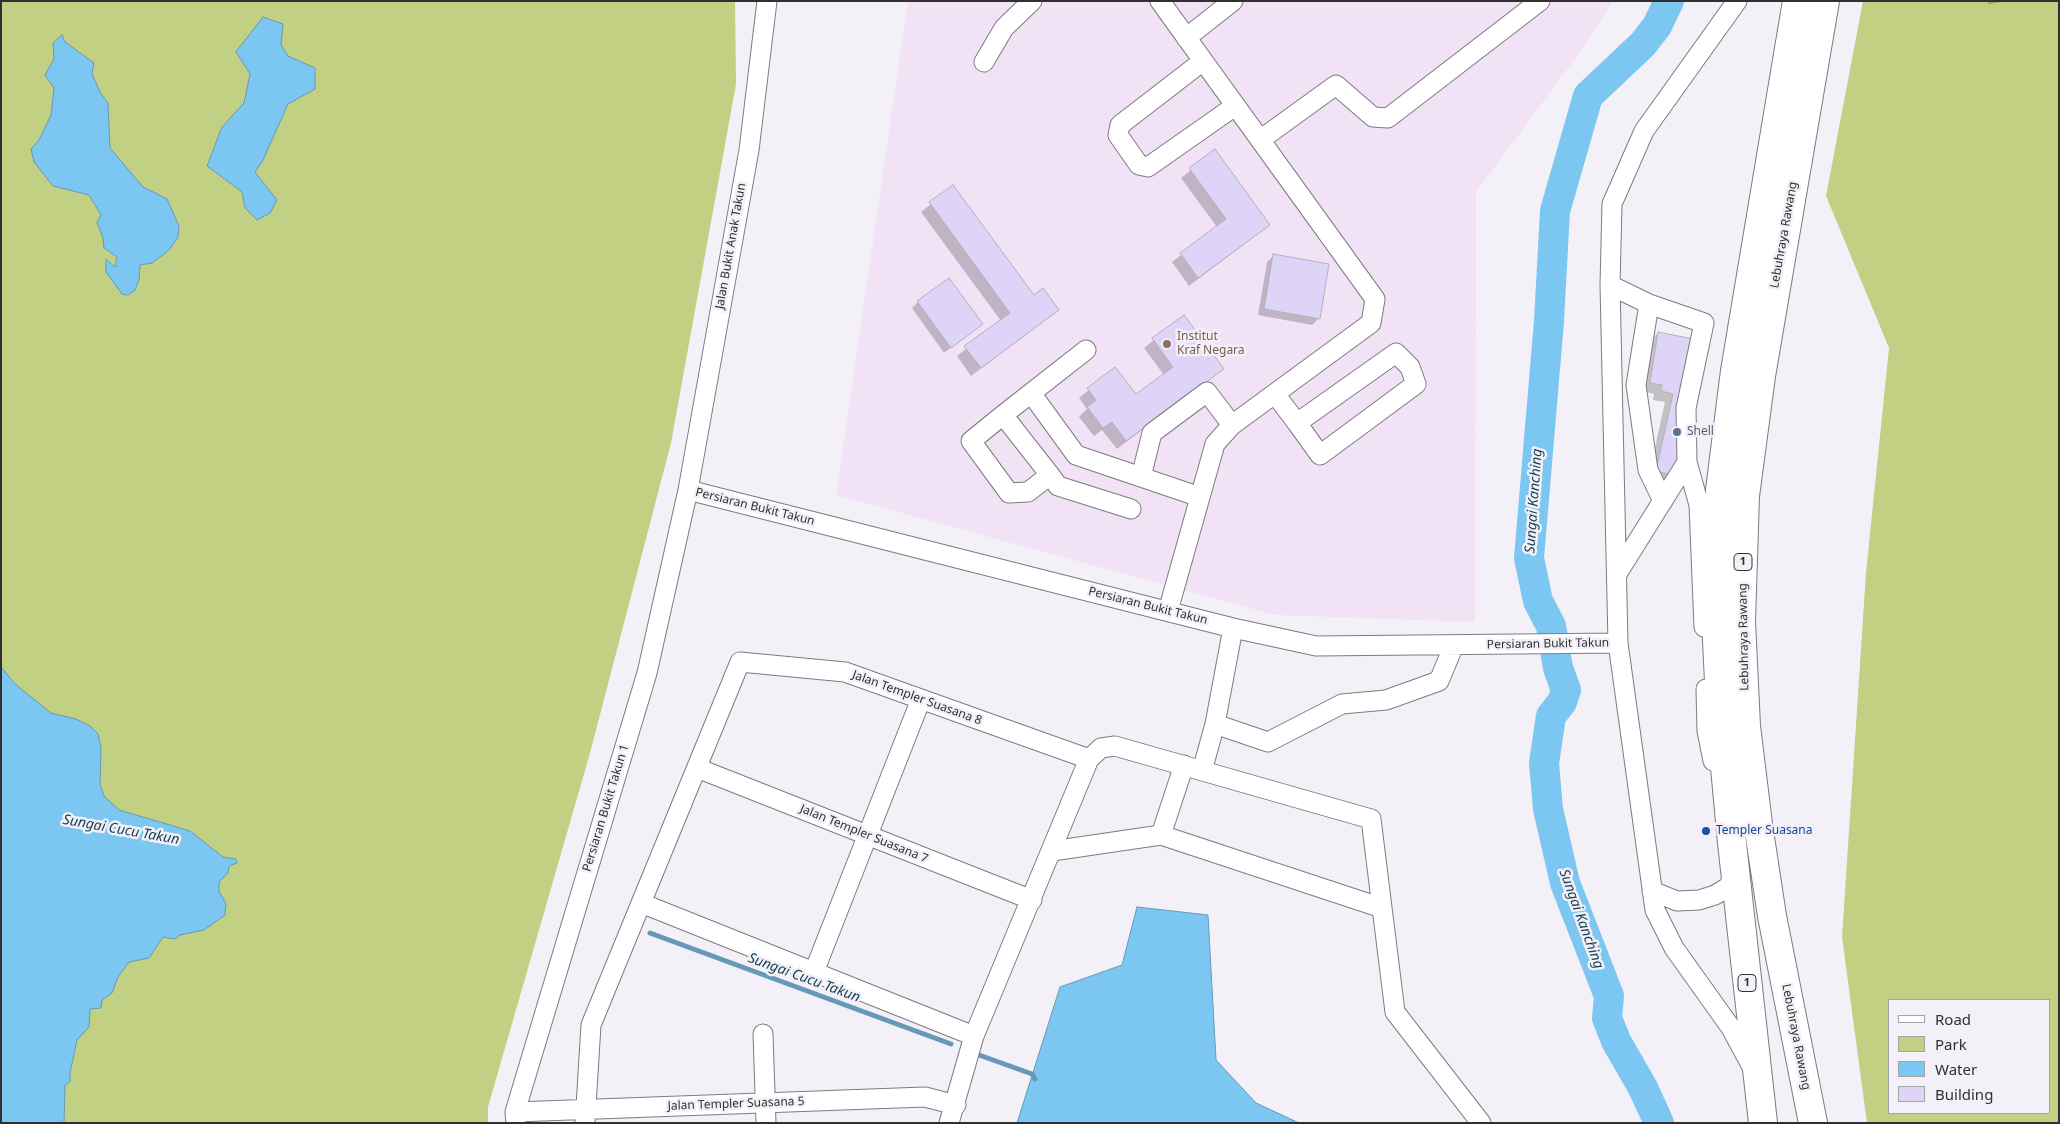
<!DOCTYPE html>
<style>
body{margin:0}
#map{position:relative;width:2060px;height:1124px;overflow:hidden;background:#f4f0f7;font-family:"Noto Sans",sans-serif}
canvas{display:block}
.frame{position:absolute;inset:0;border:2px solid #312f32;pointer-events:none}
.legend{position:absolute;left:1888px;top:999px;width:162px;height:115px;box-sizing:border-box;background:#f4f0f7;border:1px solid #a6a3a8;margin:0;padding:6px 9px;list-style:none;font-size:15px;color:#312f32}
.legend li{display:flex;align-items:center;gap:10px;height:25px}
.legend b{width:25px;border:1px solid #a6a3a8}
</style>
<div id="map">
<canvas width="2060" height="1124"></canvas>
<div class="frame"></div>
<ul class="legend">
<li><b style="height:6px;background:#fff"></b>Road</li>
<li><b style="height:14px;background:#c2d083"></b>Park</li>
<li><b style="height:14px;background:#7bc7f2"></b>Water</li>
<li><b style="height:14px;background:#ded4f7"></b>Building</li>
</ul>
</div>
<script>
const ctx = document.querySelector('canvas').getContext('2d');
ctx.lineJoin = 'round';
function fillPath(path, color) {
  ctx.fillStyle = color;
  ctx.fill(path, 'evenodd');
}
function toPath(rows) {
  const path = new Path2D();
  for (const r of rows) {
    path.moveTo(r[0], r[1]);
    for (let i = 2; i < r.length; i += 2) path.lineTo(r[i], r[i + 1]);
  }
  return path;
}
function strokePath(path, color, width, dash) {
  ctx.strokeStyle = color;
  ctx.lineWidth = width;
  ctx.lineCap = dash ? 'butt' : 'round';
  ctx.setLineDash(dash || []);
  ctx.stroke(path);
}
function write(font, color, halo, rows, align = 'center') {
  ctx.font = font + ' "Noto Sans",sans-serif';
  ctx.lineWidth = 5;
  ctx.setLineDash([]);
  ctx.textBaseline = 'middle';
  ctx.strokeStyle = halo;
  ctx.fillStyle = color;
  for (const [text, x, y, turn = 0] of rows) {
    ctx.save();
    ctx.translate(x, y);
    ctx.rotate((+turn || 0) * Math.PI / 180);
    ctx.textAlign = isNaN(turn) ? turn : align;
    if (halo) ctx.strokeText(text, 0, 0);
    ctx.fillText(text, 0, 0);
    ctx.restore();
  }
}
fillPath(toPath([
 [908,1,1613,1,1580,52,1476,192,1475,622,1275,615,836,495]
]), '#f1e2f5');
fillPath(toPath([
 [1,1,735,1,736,84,671,443,590,753,488,1107,488,1123,1,1123],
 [1863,1,2059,1,2059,1123,1867,1123,1842,937,1866,573,1889,348,1826,196],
 [1889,1000,2049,1000,2049,1113,1889,1113]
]), '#c2d083');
const water = toPath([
 [263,17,283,24,281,45,288,56,315,68,315,89,288,104,263,160,255,172,277,200,270,213,257,220,245,208,242,192,207,166,222,127,244,103,250,74,236,52,263,17],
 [62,35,65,42,94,63,92,74,100,92,108,103,110,148,143,187,167,199,179,226,178,237,169,250,152,263,140,265,139,280,135,290,128,295,122,294,106,272,106,259,115,267,117,257,104,248,103,238,97,222,101,215,89,195,53,186,34,162,31,149,39,140,51,115,54,88,45,75,54,59,53,43,62,35],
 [1,667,15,684,51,713,76,719,90,726,98,734,101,748,100,784,104,796,119,810,190,831,223,857,236,859,237,863,229,866,228,873,219,882,219,891,226,904,225,915,204,930,180,935,175,939,163,937,149,958,129,962,118,977,112,993,102,1000,101,1008,90,1009,89,1027,77,1040,70,1073,70,1082,65,1085,64,1123,1,1123,1,667],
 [1137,907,1208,915,1216,1060,1256,1103,1299,1123,1017,1123,1060,987,1122,965,1137,907]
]);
fillPath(water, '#7bc7f2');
strokePath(water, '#6599b8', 1);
fillPath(toPath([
 [1988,1,2003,1,2003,2,1988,4],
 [1215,151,1269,225,1189,286,1172,262,1217,227,1181,178],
 [952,187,1033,297,1058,310,971,376,957,356,1001,321,921,212],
 [1274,255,1328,265,1318,319,1312,325,1258,315,1267,262],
 [918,302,981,324,944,353,912,308],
 [1184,316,1222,369,1117,449,1102,430,1094,436,1079,417,1087,409,1079,398,1115,369,1135,396,1164,375,1144,348],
 [1658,333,1706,343,1671,485,1648,479,1665,402,1653,400,1654,394,1642,391,1649,342]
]), '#0003');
strokePath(toPath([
 [650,933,951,1044],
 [979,1055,1032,1074,1035,1079]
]), '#6599b8', 5);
strokePath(toPath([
 [1659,1123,1643,1088,1616,1041,1607,1018,1609,996,1565,883,1548,809,1544,763,1551,716,1562,702,1566,690,1558,668,1551,626,1538,601,1529,558,1549,321,1555,211,1588,96,1643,44,1657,26,1669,1]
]), '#7bc7f2', 30);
const building = toPath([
 [1215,149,1270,225,1198,278,1180,253,1226,219,1189,168,1215,149],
 [953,185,1034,295,1043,288,1059,310,981,368,964,346,1010,313,929,202,953,185],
 [1273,254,1329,264,1320,319,1264,309,1273,254],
 [949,278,983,324,951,348,917,301,949,278],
 [1184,315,1224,369,1126,441,1112,422,1103,428,1087,407,1096,400,1087,388,1115,367,1136,394,1173,367,1152,338,1184,315],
 [1658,332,1708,342,1681,477,1656,471,1673,394,1661,391,1662,385,1650,383,1658,332]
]);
fillPath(building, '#ded4f7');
strokePath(building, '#b3b1b9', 1);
const minor = toPath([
 [1160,1,1375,299,1371,323,1232,425,1215,444,1168,611],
 [1737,1,1644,131,1612,204,1610,285,1618,643,1655,910,1674,948,1731,1028,1751,1065],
 [1186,38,1233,1],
 [1203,61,1120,125,1118,135,1139,165,1148,167,1235,106],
 [984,62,1004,28,1032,1],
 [1260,140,1336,85,1373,117,1388,118,1540,1],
 [1610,285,1649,304,1704,323,1686,408,1687,462,1699,505,1704,627],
 [1649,304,1636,385,1648,470,1663,501],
 [1031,393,1076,455,1200,497],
 [1275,394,1297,423,1320,455,1416,384,1410,367,1396,353,1297,423],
 [1003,415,1050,475,1028,492,1009,493,971,441,1003,415,1086,350],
 [1050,475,1058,486,1131,509],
 [1141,477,1152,433,1207,392,1232,425],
 [688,490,1233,628,1316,646,1618,643],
 [1617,574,1687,462],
 [1706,689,1707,731,1713,761],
 [1215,724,1268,742,1342,704,1386,700,1439,681,1454,645],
 [697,768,1032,900],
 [1202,771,1215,724,1233,628],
 [1161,835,1184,765],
 [1052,851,1161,835,1382,908],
 [1652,891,1677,901,1699,900,1715,895,1728,887,1735,875],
 [641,903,974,1036],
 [814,972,921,699],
 [763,1034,766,1123],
 [515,1112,925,1097,956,1105],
 [516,1123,515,1112,647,673,688,490,749,150,767,1],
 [585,1123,591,1025,740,662,845,672,1089,759],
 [949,1123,974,1036,1089,759,1101,748,1115,746,1371,819,1395,1012,1481,1123]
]);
const highway = toPath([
 [1763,1123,1732,843,1721,724,1716,619,1720,490,1735,371,1797,1],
 [1813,1123,1772,916,1758,824,1746,726,1741,621,1745,496,1761,376,1825,1]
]);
strokePath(minor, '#7e7a81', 21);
strokePath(highway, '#7e7a81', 30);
strokePath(minor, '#fff', 19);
strokePath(highway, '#fff', 28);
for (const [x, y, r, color] of [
 [1167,344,5,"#8d6e63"],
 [1677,432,5,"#5c6f8a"],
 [1706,831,5,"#1a4fb4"]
]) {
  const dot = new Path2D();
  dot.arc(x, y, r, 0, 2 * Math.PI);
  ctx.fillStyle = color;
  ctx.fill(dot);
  strokePath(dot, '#f4f0f7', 2);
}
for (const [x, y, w] of [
 [1743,562,18],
 [1747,983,18]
]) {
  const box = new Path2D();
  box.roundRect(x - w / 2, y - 8.5, w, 17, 4);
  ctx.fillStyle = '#f4f0f7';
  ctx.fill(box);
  strokePath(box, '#312f32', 1);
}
write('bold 11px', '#312f32', null, [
 ["1",1743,562],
 ["1",1747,983]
]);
write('12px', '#312f32', '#f4f0f7', [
 ["Lebuhraya Rawang",1784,235,-80],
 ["Jalan Bukit Anak Takun",731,246,-80],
 ["Persiaran Bukit Takun",755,507,14],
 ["Persiaran Bukit Takun",1148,606,14],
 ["Lebuhraya Rawang",1744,637,-91],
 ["Persiaran Bukit Takun",1548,644,-1],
 ["Jalan Templer Suasana 8",917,698,20],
 ["Persiaran Bukit Takun 1",606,808,-73],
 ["Jalan Templer Suasana 7",864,834,22],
 ["Lebuhraya Rawang",1796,1037,79],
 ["Jalan Templer Suasana 5",736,1104,-2]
]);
write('12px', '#785e54', '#f4f0f7', [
 ["Institut",1177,337],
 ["Kraf Negara",1177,351]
], 'left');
write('12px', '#4e5e75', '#f4f0f7', [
 ["Shell",1687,432]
], 'left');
write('12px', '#164399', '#f4f0f7', [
 ["Templer Suasana",1716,831]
], 'left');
write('italic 14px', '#164157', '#f4f0f7', [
 ["Sungai Kanching",1534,501,-86],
 ["Sungai Cucu Takun",121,830,10],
 ["Sungai Kanching",1581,919,70],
 ["Sungai Cucu Takun",804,978,20]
]);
</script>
